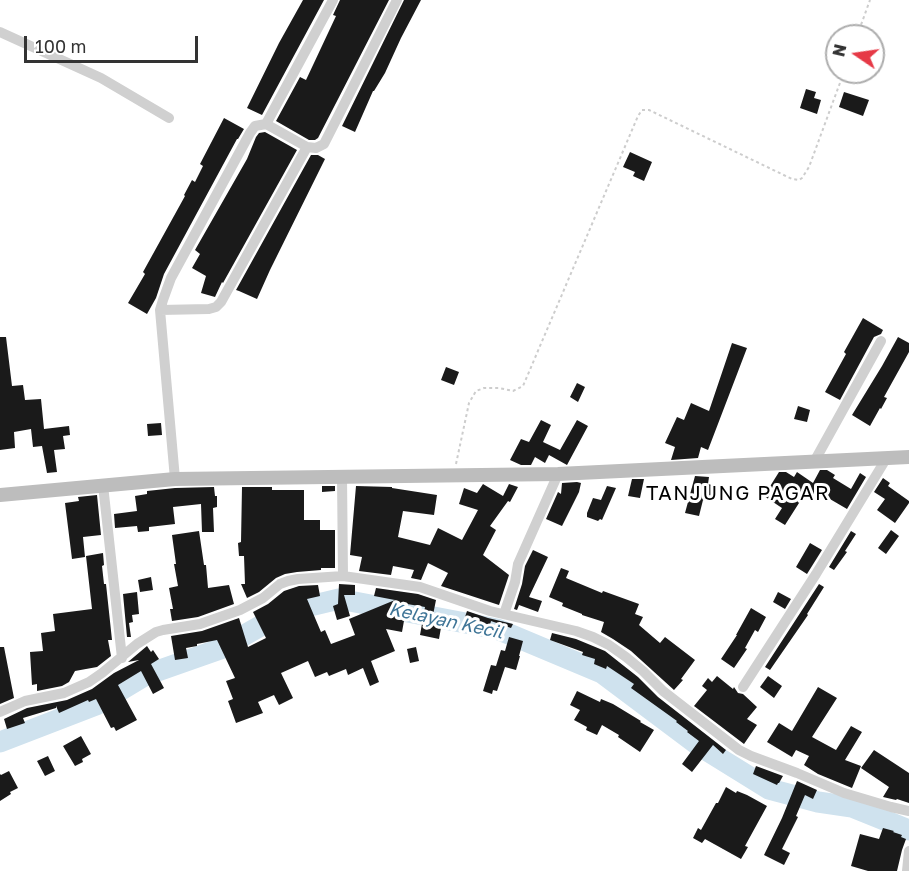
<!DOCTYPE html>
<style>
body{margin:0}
#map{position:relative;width:909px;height:871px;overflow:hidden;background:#fff;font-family:"Golos Text",sans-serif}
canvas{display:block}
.north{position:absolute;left:825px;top:24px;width:60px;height:60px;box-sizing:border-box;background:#fff;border:2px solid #adadad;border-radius:50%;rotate:283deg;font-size:16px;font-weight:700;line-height:24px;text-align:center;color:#333}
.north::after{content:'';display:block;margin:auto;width:21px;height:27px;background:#e63946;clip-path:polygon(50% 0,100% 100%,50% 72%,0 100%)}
.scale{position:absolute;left:24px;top:36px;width:174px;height:27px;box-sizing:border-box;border:3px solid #333;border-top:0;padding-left:8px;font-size:18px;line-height:21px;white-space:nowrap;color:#333;-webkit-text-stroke:4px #fff;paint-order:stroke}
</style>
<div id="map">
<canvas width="909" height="871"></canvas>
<div class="north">N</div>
<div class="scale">100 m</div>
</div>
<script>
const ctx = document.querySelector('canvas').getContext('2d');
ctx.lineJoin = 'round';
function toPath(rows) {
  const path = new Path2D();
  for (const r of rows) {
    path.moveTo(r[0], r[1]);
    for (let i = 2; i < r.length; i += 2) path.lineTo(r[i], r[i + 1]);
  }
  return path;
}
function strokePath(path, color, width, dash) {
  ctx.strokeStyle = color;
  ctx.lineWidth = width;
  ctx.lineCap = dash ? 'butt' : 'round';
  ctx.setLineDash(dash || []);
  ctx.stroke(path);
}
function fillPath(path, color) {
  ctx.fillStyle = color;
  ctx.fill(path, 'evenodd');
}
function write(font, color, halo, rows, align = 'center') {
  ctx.font = font + ' "Golos Text",sans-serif';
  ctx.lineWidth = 6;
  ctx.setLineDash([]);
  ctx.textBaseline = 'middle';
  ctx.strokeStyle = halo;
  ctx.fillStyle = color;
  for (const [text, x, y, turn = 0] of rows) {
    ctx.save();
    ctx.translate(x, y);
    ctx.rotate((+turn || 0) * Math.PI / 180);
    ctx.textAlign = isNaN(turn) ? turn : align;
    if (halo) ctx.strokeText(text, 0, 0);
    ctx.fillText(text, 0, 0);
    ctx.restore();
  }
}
strokePath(toPath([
 [0,742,96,705,146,675,220,649,285,612,339,599,497,629,602,673,698,745,769,789,818,802,852,807,909,830]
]), '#cfe2ee', 21);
fillPath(toPath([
 [303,0,324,0,262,115,247,108,279,43],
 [340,0,389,0,318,138,315,140,309,140,276,121,300,77,306,80,336,16,333,15],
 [404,0,421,0,401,38,385,73,374,91,373,91,355,132,342,126],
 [806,89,816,92,814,98,821,100,817,114,800,108],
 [844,92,869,100,863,116,839,107],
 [224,118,244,129,238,139,237,139,164,274,156,298,147,314,128,303,145,274,143,272,185,196,184,195,192,180,195,182,203,166,200,164],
 [265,132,297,150,223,283,222,282,215,297,201,293,206,276,192,268,200,254,195,250,247,159,256,137,259,133],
 [630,152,652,162,644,181,633,176,635,172,623,167],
 [311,155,318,155,325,159,270,270,257,299,239,291,236,290],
 [863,318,883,330,881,334,874,337,840,400,825,392,846,354,844,352],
 [0,337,6,337,12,386,23,385,25,400,41,399,44,429,69,426,70,435,63,436,65,449,54,450,57,472,47,473,42,446,33,447,31,429,14,432,15,448,0,450],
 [898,337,909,343,909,352,884,397,887,398,881,409,880,408,870,426,852,415,882,366],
 [732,343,747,348,708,450,701,447,698,458,671,460,675,447,665,443,677,417,684,420,691,403,709,411],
 [446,367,459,372,454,385,441,380],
 [577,383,585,387,578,402,570,397],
 [798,406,810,410,807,422,794,419],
 [541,420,551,425,543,442,560,450,577,420,588,426,567,465,549,455,545,463,535,457,531,465,521,465,510,460,521,439,529,442],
 [161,423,162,435,148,436,147,424],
 [820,470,827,470,835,475,833,478,851,489,860,473,866,477,847,509,823,495,822,497,817,495,815,498,806,492,785,525,775,519,782,508,764,496,779,472,786,472,794,477,797,472,813,483],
 [695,476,709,477,708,484,715,486,710,502,703,500,699,516,685,513],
 [883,478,890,483,888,486,909,501,909,503,895,523,877,510,885,499,874,492],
 [632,479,644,479,640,498,628,496],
 [577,482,581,483,579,492,562,526,546,519,558,492,561,494,562,483],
 [483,484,503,496,509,484,518,487,510,502,508,501,490,526,496,530,483,555,509,575,499,605,441,586,448,573,428,563,421,580,411,578,414,570,393,566,391,575,359,571,362,557,350,555,356,486,392,487,392,488,437,495,434,515,403,511,398,537,430,545,438,528,462,540,478,510,459,504,464,488,477,493],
 [322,486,335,486,335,491,322,492],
 [607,486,616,488,602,520,600,519,598,521,587,517,587,513,593,498,601,500],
 [214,487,215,496,217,496,217,507,213,508,214,532,202,532,201,504,173,507,175,524,149,527,149,531,138,532,137,526,115,528,114,514,137,511,135,496,147,494,147,491,175,488],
 [242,487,272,487,272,490,304,490,304,520,320,520,320,530,335,530,335,568,321,568,321,570,297,572,285,574,276,578,259,592,247,598,241,584,245,584,244,556,239,556,238,543,241,542],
 [97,495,101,535,83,537,85,557,72,559,65,503,79,501,78,497],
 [891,530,899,536,886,554,878,548],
 [199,531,204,565,206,565,208,588,229,585,234,604,198,617,172,621,170,609,173,609,169,588,178,586,174,564,176,564,172,535],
 [851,531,856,534,845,551,847,552,834,570,829,567],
 [810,543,822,550,807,574,796,567],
 [533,550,548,557,529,597,542,601,538,612,519,605,517,610,514,609,522,584,525,566],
 [103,553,104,565,102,566,104,584,106,584,112,640,108,640,111,656,97,667,75,671,69,682,62,686,37,691,37,684,32,685,30,652,43,651,41,633,55,631,53,614,92,609,86,556],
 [561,568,569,571,566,578,602,593,603,591,639,604,635,614,643,617,639,625,660,643,665,637,695,660,681,679,683,680,674,690,631,651,613,639,601,632,604,622,582,615,582,614,562,606,563,603,549,597],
 [151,577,153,590,140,592,138,580],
 [339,584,355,585,355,595,344,595,350,616,337,620,333,606,338,604],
 [819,584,824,587,807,614,808,615,770,670,765,667],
 [318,585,320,596,307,599,321,632,325,630,331,644,355,635,349,619,395,600,374,596,376,588,418,594,436,600,432,620,442,622,439,639,420,635,425,607,407,604,402,632,386,629,395,651,371,661,379,682,370,686,363,668,348,675,346,669,329,676,327,672,315,677,308,661,281,673,293,698,279,705,274,695,258,702,263,713,236,723,228,701,233,699,226,681,235,678,217,640,197,644,197,646,186,648,188,658,175,660,171,636,202,631,239,618,248,647,266,638,253,612,268,604,284,591,299,586],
 [137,592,139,614,132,615,133,622,129,623,131,637,127,637,123,594],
 [778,592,791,599,785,609,773,602],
 [751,608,766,617,758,632,755,630,745,648,747,649,734,668,721,659,737,635,736,635],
 [467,611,488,618,513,624,511,628,491,621,490,625,465,617],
 [552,633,576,639,605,651,638,677,658,697,726,750,723,754,713,745,692,772,682,764,699,741,687,732,688,731,676,722,677,721,631,688,634,684,607,666,606,669,594,664,595,659,582,655,583,652,550,640],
 [509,637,523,641,519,656,520,656,516,670,505,667,497,691,493,690,492,694,483,691,491,665,496,666,501,650,505,651],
 [147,646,151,652,153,650,159,659,151,664,164,688,153,694,141,671,118,685,137,720,116,731,114,727,111,728,96,699,89,702,88,700,59,713,56,706,56,708,23,718,25,723,7,729,4,719,27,708,67,700,92,689,114,673,139,660,128,662],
 [0,647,4,647,14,698,0,704],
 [416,647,419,661,410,663,407,649],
 [717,676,733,689,734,687,738,693,743,694,757,707,747,719,757,725,744,744,694,706,707,690,702,686,708,678,712,682],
 [768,676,782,686,774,698,760,687],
 [818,687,837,698,812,737,836,750,851,726,862,732,845,760,861,766,852,788,818,774,804,765,809,756,796,750,792,757,767,742,779,723,792,731],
 [577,691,600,702,601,699,613,704,641,721,640,722,654,730,640,752,618,737,619,735,602,725,597,735,586,730,587,727,574,720,580,710,570,705],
 [81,736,91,754,82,759,83,762,75,766,63,746],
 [874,750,909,773,909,803,897,799,896,800,883,797,889,787,861,768],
 [48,756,55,771,45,776,37,761],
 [756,766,783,776,779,783,778,783,777,785,753,774],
 [9,771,18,788,10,792,11,794,0,801,0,774,1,775],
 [797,781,817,790,813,799,805,795,796,816,798,817,782,849,790,853,784,865,764,855,782,818],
 [726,787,736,793,737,791,747,795,767,806,745,846,748,847,741,859,705,839,702,843,693,838,698,828,701,830,716,803,718,803],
 [883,828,894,831,893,832,902,835,901,837,906,839,902,850,897,871,868,871,851,866,860,834,879,839]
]), '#1a1a1a');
strokePath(toPath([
 [857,36,870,0],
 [456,464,469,403,476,391,484,388,499,388,513,391,523,386,638,116,642,110,649,110,792,179,799,180,802,178,809,167,844,72]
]), '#cdcdcd', 2, [3, 3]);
strokePath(toPath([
 [0,32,101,78,169,118],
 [266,124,333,0],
 [160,310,209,309,216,307,221,302,307,147],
 [814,462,881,341],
 [342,476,343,576],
 [175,479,160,310,163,300,171,278,250,133,255,126,266,124,307,147,316,148,324,144,397,0],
 [103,485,122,658],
 [504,614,515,582,518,564,558,474],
 [743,687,816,574,886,459],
 [0,712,25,701,64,693,89,682,102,673,137,644,156,632,163,630,200,624,240,610,263,598,280,584,288,581,298,579,343,576,420,587,490,611,576,631,593,637,609,645,626,657,643,671,663,691,739,750,751,756,797,773,844,793,891,807,909,811],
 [907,871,909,851]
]), '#d0d0d0', 10);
strokePath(toPath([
 [0,495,175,479,558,474,909,457]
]), '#bdbdbd', 14);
write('italic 18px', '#3f7597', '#fff', [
 ["Kelayan Kecil",446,621,12]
]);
ctx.letterSpacing = '1.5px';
write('20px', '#000', '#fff', [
 ["TANJUNG PAGAR",738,494]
]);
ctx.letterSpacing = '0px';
</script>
